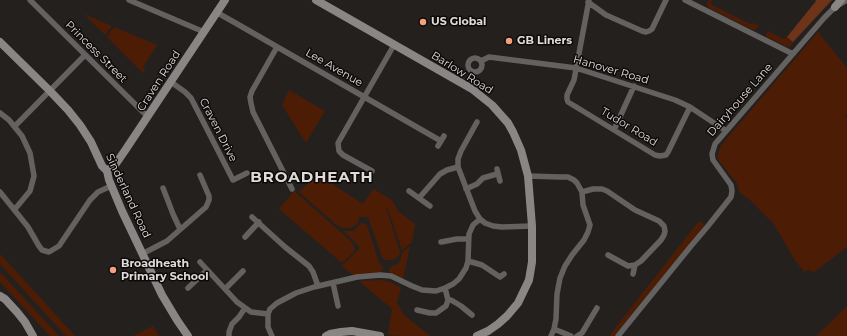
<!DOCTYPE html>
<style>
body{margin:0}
canvas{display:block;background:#24201e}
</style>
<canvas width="847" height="336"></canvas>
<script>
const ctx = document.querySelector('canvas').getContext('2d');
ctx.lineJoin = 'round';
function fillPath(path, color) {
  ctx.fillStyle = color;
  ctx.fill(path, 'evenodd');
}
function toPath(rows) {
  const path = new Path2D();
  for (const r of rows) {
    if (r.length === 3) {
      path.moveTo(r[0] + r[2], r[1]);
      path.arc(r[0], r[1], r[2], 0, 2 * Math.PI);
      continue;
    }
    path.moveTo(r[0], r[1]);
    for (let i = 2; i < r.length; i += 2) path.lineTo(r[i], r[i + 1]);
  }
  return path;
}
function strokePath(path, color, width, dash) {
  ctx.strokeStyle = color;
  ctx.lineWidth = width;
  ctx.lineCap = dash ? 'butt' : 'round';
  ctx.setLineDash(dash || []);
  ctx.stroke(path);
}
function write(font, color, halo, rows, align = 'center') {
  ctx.font = font + ' Montserrat,sans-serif';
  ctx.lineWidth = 3;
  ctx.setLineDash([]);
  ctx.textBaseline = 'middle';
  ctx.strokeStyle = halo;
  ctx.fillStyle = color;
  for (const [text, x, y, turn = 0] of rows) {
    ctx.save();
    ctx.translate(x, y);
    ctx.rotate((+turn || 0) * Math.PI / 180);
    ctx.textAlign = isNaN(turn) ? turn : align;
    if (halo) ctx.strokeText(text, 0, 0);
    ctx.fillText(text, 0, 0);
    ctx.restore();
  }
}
fillPath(toPath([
 [709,0,712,0,711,2,712,5,748,23,751,24,754,23,758,25,758,27,756,29,754,30,749,28,709,8,707,4],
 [84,14,112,26,105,35],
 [114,27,157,45,143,67,145,71,143,73,107,37],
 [768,31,784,39,787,37,793,42,792,45,788,47,784,45,767,37,766,35],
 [818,32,847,68,847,113,845,116,847,118,847,247,814,272,808,270,804,272,793,257,774,224,750,200,739,192,737,183,718,160,718,154,721,146,729,136],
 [289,90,325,111,306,143,282,105],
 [318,175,363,204,373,189,392,200,398,211,415,224,412,242,402,250,388,209,386,208,400,252,399,256,393,260,385,260,382,257,368,217,359,217,358,222,356,225,350,228,342,228,339,225,338,226,299,192],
 [294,191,352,242,354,247,354,252,342,263,279,209],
 [699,221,705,225,614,336,609,336],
 [361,223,364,223,367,225,379,263,383,267,383,270,379,272,354,276,342,266,360,248,352,239,343,231,354,231],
 [410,246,403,279,389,272,389,269,391,267,399,263,403,252],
 [0,254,36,293,75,336,66,336,0,264],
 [0,272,59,336,50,336,0,282],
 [380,280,390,282,401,288,397,303,404,315,430,336,400,336,388,335,392,309,359,281],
 [847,306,847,336,816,336,832,321],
 [153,326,159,336,133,336]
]), '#4d1c05');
fillPath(toPath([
 [815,0,832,0,793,42,787,37,816,1]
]), '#6d341a');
strokePath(toPath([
 [30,0,148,117],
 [129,0,204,32],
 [589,0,574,80,567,95,567,99,568,102,655,155,660,156,666,155,668,152,690,107],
 [685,0,793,54],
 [588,2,606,15,642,31,646,32,649,31,652,29,666,0],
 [216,12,239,25,441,141],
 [277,47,252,91,250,97,251,103,253,112,292,189],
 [475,65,7],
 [481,61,489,57,576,68,675,100,690,107,726,131],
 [171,82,185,92,191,98,233,180,247,173],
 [0,113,9,120,22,136,30,153,34,176,30,191,15,209],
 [477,122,461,151,458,159,458,167,475,211,480,219,485,223,493,226,502,227,532,226],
 [15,126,85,55],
 [614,130,634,86],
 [438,146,444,136],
 [497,169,500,181],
 [372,171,343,155,339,151,338,143,394,45],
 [528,176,560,177,568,177,574,180,577,183,582,192,583,205,590,225,588,232,584,240,572,255,565,266,560,278,557,294,556,319,554,329,551,336],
 [163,188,173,214,180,229],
 [466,189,477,184,483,178,497,174],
 [409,191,430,206],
 [0,192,28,227,39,246,42,250,49,252,59,246,90,200,98,192,111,186],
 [582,192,593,189,602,189,607,191,635,210,659,221,664,226,665,231,664,235,661,240,641,261,635,265,628,266,608,255],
 [419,198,440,174,447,170,458,167],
 [252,217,285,247,309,266,313,272,318,286],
 [245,237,259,222],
 [441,242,457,239,468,239],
 [142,254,167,241,206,207,209,200,209,196,200,175],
 [468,261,482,265,500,277,504,274],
 [200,262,237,302,251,312,268,314],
 [633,274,635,265],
 [333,283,338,306],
 [188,288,207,270],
 [225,289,243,271],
 [448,300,451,300,461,306,472,315],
 [417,310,430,313,436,313,446,306,448,300,445,288],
 [554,329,571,336],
 [229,336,229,332,232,324,239,317,245,308],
 [272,336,268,327,268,314,270,309,277,303,296,293,314,287,357,277,380,275,391,276,412,286,422,290,436,291,445,288,453,284,459,279,466,268,468,261,469,234,473,225,480,219],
 [577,336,582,333,597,308],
 [618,336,691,246,708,226,731,197,732,191,731,185,713,160,712,154,715,144,824,18,835,7,847,0]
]), '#646261', 5.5);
strokePath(toPath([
 [316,0,472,89,492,105,508,123,513,132,521,150,528,176,532,226,532,262,529,280,518,303,507,316,498,324,488,331,477,336],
 [835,7,841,0],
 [0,42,50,91,68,110,80,125,91,142,102,166,107,171,109,180,122,211,162,295,177,320,188,336],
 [107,171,115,165,126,149,225,0],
 [0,296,5,299,17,312,25,322,33,336],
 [326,336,330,334,341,332,352,331,380,336]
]), '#8a8685', 8);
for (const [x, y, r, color] of [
 [423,22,4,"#f2a07e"],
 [509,41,4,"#f2a07e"],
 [113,270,4,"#f2a07e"]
]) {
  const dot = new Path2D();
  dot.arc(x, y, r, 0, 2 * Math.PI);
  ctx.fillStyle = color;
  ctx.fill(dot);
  strokePath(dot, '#0c0a09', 1.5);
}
write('bold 11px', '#e0dcdb', '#0c0a09', [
 ["US Global",431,22],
 ["GB Liners",517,41],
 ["Broadheath",121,264],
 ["Primary School",121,277]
], 'left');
write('11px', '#e0dcdb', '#0c0a09', [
 ["Princess Street",96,52,45],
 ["Lee Avenue",334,68,30],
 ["Hanover Road",611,70,16],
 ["Barlow Road",462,73,32],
 ["Craven Road",159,81,-57],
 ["Dairyhouse Lane",740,100,-49],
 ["Tudor Road",629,127,31],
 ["Craven Drive",218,130,63],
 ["Sinderland Road",128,196,65]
]);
ctx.letterSpacing = '1px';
write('bold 15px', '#e0dcdb', '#0c0a09', [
 ["BROADHEATH",312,178]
]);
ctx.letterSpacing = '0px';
</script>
